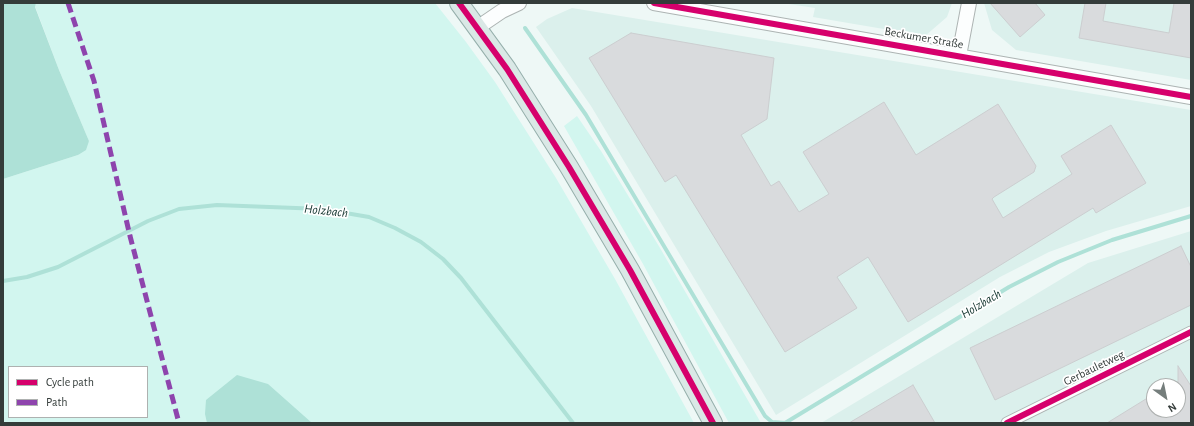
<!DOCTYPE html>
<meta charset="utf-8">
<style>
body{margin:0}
#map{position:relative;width:1194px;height:426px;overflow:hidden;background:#eef8f6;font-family:"Alegreya Sans",sans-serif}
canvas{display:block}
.frame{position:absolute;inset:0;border:4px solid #343c3a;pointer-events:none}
.legend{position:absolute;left:8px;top:366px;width:140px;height:52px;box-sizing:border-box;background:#fff;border:1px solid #aeb1b0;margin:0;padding:5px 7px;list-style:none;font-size:12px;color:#343c3a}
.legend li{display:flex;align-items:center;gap:8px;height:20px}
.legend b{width:20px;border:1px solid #aeb1b0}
.north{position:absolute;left:1146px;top:378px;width:40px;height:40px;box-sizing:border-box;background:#fff;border:1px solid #aeb1b0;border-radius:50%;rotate:147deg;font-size:11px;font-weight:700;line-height:16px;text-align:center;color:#343c3a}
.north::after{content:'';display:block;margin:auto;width:14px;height:18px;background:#757e7c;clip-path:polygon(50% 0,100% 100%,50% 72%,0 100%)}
</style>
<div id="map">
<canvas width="1194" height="426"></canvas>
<div class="frame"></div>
<ul class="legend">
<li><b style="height:5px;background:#d6006c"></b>Cycle path</li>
<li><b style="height:5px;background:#8e44ad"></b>Path</li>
</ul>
<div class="north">N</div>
</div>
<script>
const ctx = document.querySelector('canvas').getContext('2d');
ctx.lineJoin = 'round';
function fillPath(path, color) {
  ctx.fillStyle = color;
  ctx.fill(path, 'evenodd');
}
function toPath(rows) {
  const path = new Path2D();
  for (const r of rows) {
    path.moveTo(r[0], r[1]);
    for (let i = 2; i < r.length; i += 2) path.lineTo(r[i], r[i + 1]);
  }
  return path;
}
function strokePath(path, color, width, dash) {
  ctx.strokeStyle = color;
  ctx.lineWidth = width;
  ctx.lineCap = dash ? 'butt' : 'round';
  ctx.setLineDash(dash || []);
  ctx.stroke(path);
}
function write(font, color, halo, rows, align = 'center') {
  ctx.font = font + ' "Alegreya Sans",sans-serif';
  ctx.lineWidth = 3.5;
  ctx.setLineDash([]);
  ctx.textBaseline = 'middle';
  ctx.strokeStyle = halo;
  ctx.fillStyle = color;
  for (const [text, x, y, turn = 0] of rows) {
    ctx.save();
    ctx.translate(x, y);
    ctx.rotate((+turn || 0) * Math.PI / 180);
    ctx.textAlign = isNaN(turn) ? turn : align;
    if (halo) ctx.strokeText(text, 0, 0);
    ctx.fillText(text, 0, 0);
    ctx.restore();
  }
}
fillPath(toPath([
 [782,3,952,3,947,17,925,36,813,17,815,8],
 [984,3,1191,3,1191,80,1016,50,992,30],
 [572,8,1191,110,1191,206,1106,231,1049,252,1000,277,776,415,591,106,536,27,547,19],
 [1191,231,1191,423,821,423,1088,263],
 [1154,386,1178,386,1178,410,1154,410]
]), '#dbf0ec');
fillPath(toPath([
 [36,3,435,3,466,42,495,82,556,178,615,279,694,423,3,423,3,179,78,155,89,141,59,70,35,6],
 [9,367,147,367,147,417,9,417],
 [577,116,601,151,660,248,761,423,729,423,643,264,564,126]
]), '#d2f6ef');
fillPath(toPath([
 [3,3,36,3,35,7,59,70,89,141,86,150,78,155,3,179],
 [237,375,268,384,312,423,207,423,205,414,206,400]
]), '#aee1d7');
strokePath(toPath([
 [525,28,586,115,765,416,772,422,786,423],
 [3,281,27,277,58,267,148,221,179,209,217,205,322,209,369,217,395,228,421,242,443,259,461,278,573,423],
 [785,423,1009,287,1058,262,1112,240,1191,216]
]), '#aee1d7', 4);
const building = toPath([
 [990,3,1035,3,1045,15,1020,37,990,3],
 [1085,3,1106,3,1103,21,1169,33,1174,3,1191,3,1191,58,1079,38,1085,3],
 [631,33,774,58,767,119,741,135,771,186,779,181,799,212,829,194,803,152,884,102,916,155,998,104,1036,166,1034,172,994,197,992,199,1003,218,1072,174,1061,156,1111,125,1146,183,1096,213,1093,208,908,322,868,257,837,277,857,308,785,352,676,175,665,182,589,58,631,33],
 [1181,246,1191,267,1191,305,995,400,970,348,1181,246],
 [1178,366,1191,386,1191,423,1107,423,1154,394,1154,410,1178,410,1178,366],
 [913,385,935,423,849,423,913,385]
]);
fillPath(building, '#d9dbdd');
strokePath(building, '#ccced0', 1);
const minor = toPath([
 [1007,423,1191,332]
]);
const tertiary = toPath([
 [654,3,1191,97],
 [477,28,502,11,519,3],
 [959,56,969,3]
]);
const primary = toPath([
 [459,3,507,69,569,167,630,270,713,423]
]);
strokePath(minor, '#adb4b3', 13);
strokePath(tertiary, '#adb4b3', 16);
strokePath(primary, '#95afab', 20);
strokePath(minor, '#fcfefe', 11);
strokePath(tertiary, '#fcfefe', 14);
strokePath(primary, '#dae8e6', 18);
strokePath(toPath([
 [68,3,94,81,130,236,179,423]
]), '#8e44ad', 5, [10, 5]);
strokePath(toPath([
 [459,3,507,69,569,167,630,270,713,423],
 [654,3,1191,97],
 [1007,423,1191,332]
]), '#d6006c', 6);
write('12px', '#343c3a', '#fff', [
 ["Beckumer Straße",924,38,10],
 ["Gerbauletweg",1094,368,-26]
]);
write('italic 13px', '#11332d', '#fff', [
 ["Holzbach",326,211,6],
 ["Holzbach",981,304,-31]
]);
</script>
